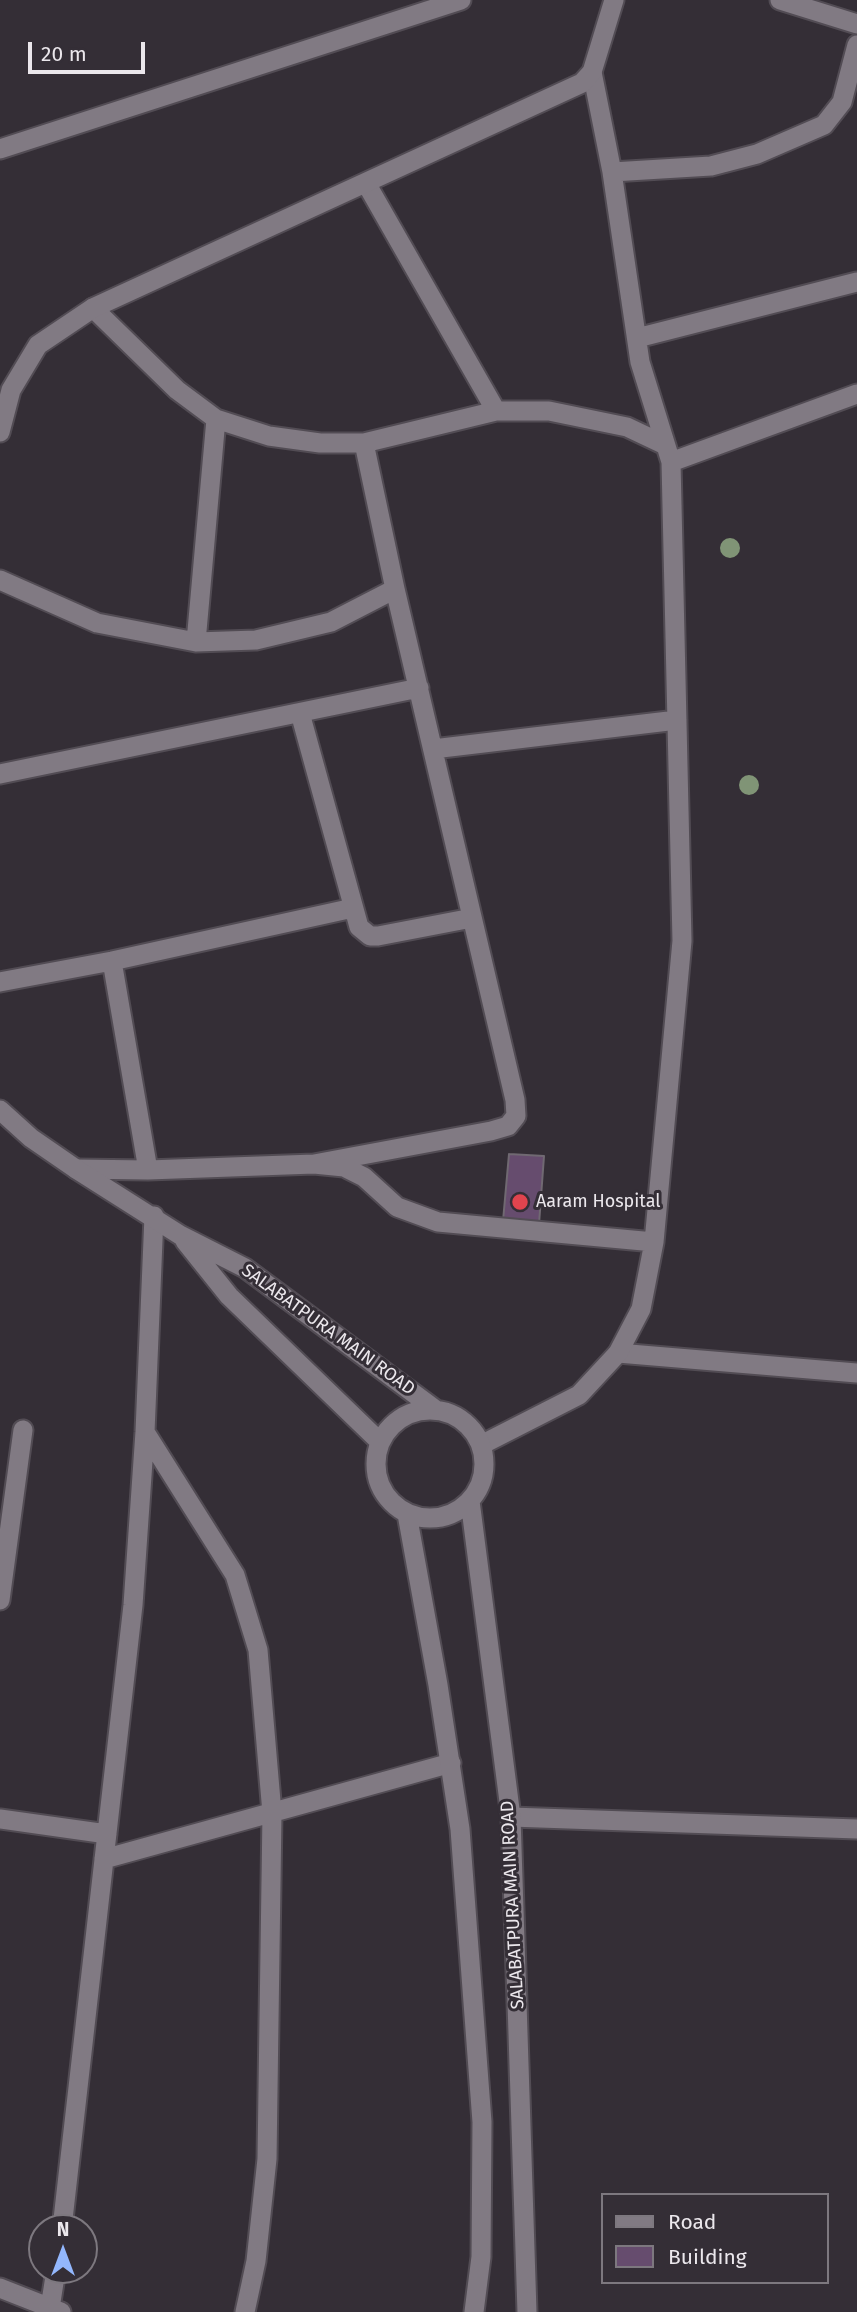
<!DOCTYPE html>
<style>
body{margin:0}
#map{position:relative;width:857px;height:2312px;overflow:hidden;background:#342e36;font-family:"Fira Sans",sans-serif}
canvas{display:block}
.legend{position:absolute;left:601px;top:2193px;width:228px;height:91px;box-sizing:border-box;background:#342e36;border:2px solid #7d787f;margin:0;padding:9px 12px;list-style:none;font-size:21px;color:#ebe7ec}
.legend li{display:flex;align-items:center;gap:14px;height:35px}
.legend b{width:35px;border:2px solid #7d787f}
.north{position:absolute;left:28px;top:2214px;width:70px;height:70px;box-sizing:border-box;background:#342e36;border:2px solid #7d787f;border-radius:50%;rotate:0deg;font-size:19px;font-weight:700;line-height:28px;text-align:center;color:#ebe7ec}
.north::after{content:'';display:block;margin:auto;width:24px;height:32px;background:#93b7fd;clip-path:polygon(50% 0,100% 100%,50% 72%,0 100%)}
.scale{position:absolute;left:28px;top:42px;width:117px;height:32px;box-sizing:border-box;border:4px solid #ebe7ec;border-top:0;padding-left:9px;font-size:21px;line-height:24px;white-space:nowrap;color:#ebe7ec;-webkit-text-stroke:5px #342e36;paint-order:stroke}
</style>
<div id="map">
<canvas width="857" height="2312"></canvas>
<ul class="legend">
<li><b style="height:9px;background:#817a83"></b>Road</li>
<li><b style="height:19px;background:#664c6e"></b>Building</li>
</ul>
<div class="north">N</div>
<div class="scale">20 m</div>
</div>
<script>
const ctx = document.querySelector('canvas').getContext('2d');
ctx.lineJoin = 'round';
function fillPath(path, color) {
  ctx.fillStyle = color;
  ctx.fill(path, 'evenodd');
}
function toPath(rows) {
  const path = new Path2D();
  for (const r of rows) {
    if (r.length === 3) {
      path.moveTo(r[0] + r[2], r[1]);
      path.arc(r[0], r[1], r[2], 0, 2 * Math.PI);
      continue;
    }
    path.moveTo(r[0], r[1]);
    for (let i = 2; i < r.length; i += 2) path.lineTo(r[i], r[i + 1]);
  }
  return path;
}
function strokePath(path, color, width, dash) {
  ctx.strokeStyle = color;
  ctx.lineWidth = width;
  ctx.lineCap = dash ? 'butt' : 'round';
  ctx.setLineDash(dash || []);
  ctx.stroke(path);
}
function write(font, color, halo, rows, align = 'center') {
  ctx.font = font + ' "Fira Sans",sans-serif';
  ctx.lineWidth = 6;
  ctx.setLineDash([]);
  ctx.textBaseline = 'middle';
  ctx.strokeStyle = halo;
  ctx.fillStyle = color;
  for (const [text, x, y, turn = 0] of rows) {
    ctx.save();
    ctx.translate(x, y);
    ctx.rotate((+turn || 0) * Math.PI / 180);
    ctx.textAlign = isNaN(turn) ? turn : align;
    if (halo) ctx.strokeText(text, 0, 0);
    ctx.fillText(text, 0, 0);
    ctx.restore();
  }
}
const building = toPath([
 [509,1154,544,1156,539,1224,503,1221,509,1154]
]);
fillPath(building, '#664c6e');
strokePath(building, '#706972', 2);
const service = toPath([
 [618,1353,857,1373]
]);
const minor = toPath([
 [780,0,857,24],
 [0,149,461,0],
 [612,172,711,166,757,154,824,125,842,102,857,45],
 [366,183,496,411],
 [93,308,177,390,216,419,269,436,320,443,364,443,496,411,549,411,627,427,665,445],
 [637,338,857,282],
 [671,462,857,394],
 [0,580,97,623,196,642,256,640,331,622,395,589],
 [196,642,216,419],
 [300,713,359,927,370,936,378,936,472,918],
 [433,749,677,720],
 [0,774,419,688],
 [112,961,148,1170],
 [0,982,112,961,353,908],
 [314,1164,491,1131,508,1126,516,1116,515,1100,395,589,364,443],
 [76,1169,148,1170,314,1164,344,1167,364,1177,397,1207,438,1222,654,1242],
 [145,1432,235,1575,258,1650,272,1813,267,2159,256,2261,245,2312],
 [481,1445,579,1395,618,1353,641,1309,654,1242,682,941,671,462,640,362,612,172,592,72],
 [0,1600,23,1430],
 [511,1817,857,1829],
 [0,1819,107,1834],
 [104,1859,451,1763],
 [62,2228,133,1605,145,1432,154,1216],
 [0,2288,61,2312],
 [50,2308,56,2270]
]);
const tertiary = toPath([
 [0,432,11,390,38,345,93,308,582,83,592,72,614,0],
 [0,1110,31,1138,76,1169,180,1235,245,1268,436,1410],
 [185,1241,229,1296,379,1441],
 [430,1464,54],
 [470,1501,511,1817,527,2312],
 [407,1514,438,1685,460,1829,482,2122,481,2257,474,2312]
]);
strokePath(service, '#524c54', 23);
strokePath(minor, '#524c54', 23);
strokePath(tertiary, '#524c54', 23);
strokePath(service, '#817a83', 19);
strokePath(minor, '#817a83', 19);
strokePath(tertiary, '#817a83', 19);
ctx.fillStyle = '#809476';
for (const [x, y] of [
 [730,548],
 [749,785]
]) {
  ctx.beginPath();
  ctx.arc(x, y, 10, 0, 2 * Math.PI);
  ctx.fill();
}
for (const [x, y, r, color] of [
 [520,1202,9,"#e0444e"]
]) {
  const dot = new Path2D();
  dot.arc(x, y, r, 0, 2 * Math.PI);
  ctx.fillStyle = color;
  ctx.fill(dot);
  strokePath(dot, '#342e36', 2.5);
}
write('18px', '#ebe7ec', '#342e36', [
 ["Aaram Hospital",536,1202]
], 'left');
write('18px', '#ebe7ec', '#342e36', [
 ["SALABATPURA MAIN ROAD",328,1330,36],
 ["SALABATPURA MAIN ROAD",513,1905,-93]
]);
</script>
